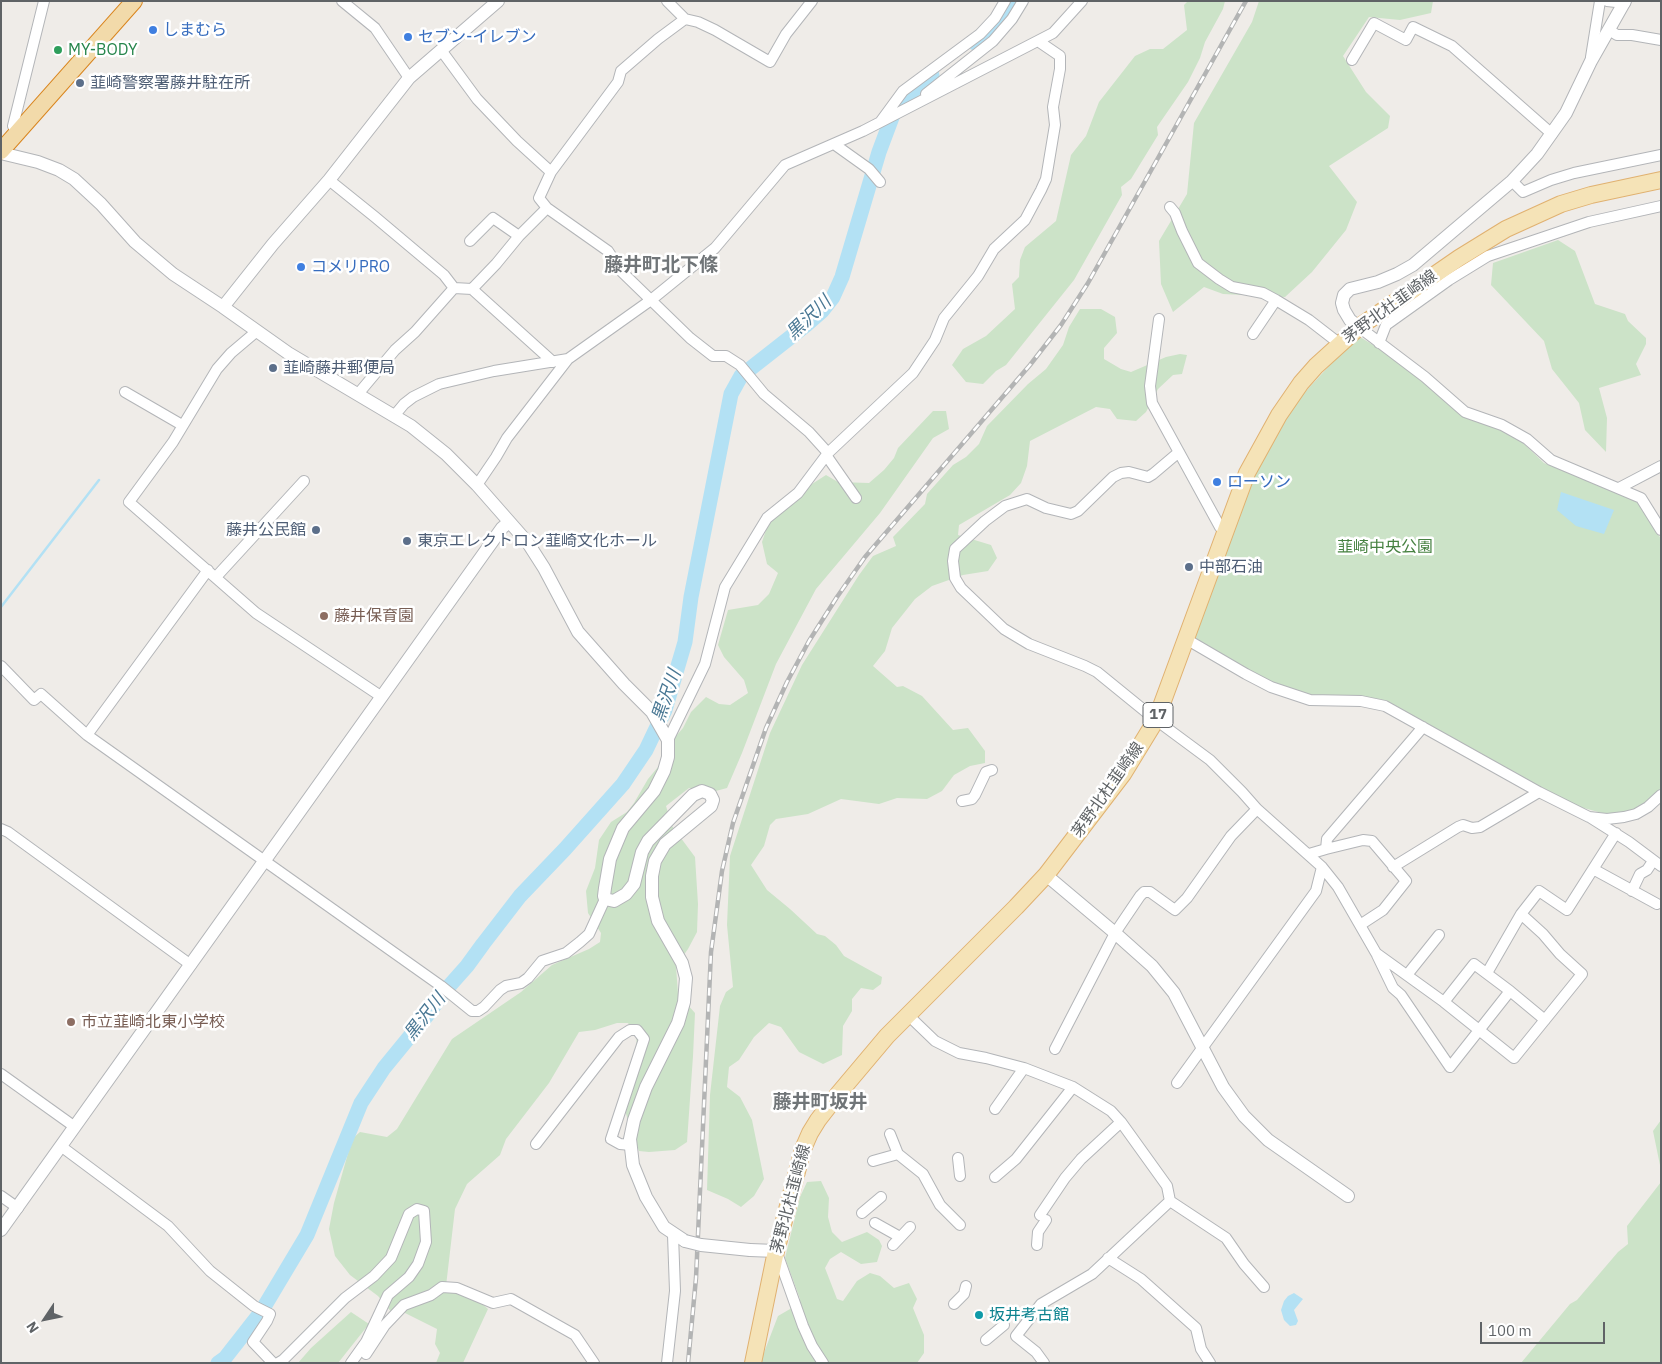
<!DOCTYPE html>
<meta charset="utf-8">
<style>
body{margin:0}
#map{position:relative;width:1662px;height:1364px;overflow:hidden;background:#efece8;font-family:"IBM Plex Sans",sans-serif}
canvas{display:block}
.frame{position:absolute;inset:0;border:2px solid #5f6366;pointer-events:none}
.north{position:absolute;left:20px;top:1294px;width:50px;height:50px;-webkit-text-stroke:4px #fff;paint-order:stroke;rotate:236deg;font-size:14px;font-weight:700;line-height:20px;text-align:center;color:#5f6366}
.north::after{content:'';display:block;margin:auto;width:18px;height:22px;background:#5f6366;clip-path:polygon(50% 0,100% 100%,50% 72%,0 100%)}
.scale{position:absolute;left:1480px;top:1322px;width:125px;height:22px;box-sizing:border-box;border:2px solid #5f6366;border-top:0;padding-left:6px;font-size:15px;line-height:18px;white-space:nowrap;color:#5f6366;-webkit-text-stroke:4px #fff;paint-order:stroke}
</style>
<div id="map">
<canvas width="1662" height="1364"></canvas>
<div class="frame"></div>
<div class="north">N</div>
<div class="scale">100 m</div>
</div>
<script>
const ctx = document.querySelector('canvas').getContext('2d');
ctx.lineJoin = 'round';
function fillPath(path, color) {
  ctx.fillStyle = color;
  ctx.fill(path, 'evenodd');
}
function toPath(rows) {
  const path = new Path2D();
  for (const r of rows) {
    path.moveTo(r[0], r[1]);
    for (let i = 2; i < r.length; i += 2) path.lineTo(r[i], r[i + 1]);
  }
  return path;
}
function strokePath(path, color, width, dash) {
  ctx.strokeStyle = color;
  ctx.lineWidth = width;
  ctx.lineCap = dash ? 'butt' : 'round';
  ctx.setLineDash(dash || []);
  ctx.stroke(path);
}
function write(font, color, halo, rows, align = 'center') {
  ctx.font = font + ' "IBM Plex Sans","Noto Sans JP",sans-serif';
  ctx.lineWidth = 5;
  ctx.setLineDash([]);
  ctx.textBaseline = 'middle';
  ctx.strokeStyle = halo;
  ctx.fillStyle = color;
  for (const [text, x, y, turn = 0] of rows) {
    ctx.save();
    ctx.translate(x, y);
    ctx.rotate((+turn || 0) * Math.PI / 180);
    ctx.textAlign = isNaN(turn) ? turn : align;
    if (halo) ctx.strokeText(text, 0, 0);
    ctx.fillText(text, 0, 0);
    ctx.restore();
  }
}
fillPath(toPath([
 [1188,1,1225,1,1223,9,1205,42,1200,58,1188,82,1157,127,1158,135,1131,179,1121,187,1122,195,1074,280,1006,365,996,371,983,384,966,382,952,365,963,349,986,336,1015,309,1012,284,1019,277,1020,260,1025,247,1056,221,1071,155,1086,136,1099,102,1135,56,1150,49,1163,49,1187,30,1184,5],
 [1259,1,1433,1,1431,13,1400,20,1369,17,1343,56,1366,92,1390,116,1388,128,1329,166,1357,202,1346,230,1312,272,1285,297,1223,294,1204,287,1173,312,1161,284,1159,241,1187,194,1194,123,1252,22],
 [1558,240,1575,251,1595,304,1625,314,1628,321,1646,338,1646,344,1636,364,1641,375,1599,388,1607,418,1606,452,1585,430,1579,403,1552,369,1544,341,1491,285,1493,263],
 [1080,309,1101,309,1115,317,1117,333,1104,348,1104,359,1121,369,1131,372,1166,357,1180,354,1187,355,1182,374,1173,375,1158,389,1146,412,1136,421,1117,419,1110,409,1096,407,1030,441,1027,466,1021,483,1010,495,959,525,958,535,991,545,997,558,988,571,963,575,932,586,915,599,892,628,885,651,873,666,897,687,903,686,922,696,953,730,968,728,985,751,985,763,970,766,954,775,942,791,927,799,897,798,879,804,841,799,808,814,776,819,770,825,764,846,751,865,767,890,790,909,817,934,825,936,836,945,844,956,882,977,881,984,873,990,861,988,852,999,852,1011,843,1026,842,1055,823,1064,799,1052,781,1027,769,1023,754,1037,739,1060,729,1067,727,1087,740,1097,752,1120,764,1179,754,1196,741,1207,728,1199,707,1190,710,1095,720,1006,726,992,733,987,727,925,730,856,770,733,802,665,859,575,873,556,896,546,893,537,925,504,927,494,953,465,966,457,979,444,987,426,1028,384,1046,369,1063,345,1069,327],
 [1360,337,1393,357,1466,417,1496,426,1522,442,1544,463,1638,501,1661,539,1661,790,1646,803,1633,810,1617,813,1602,813,1580,807,1512,772,1395,706,1379,699,1312,696,1281,686,1266,680,1190,637,1247,478,1281,418,1342,352],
 [933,411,946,411,949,429,933,438,880,513,816,589,776,664,742,753,727,788,712,792,689,788,666,806,672,826,695,857,698,904,697,932,688,949,676,966,678,994,695,1013,693,1056,687,1142,675,1150,649,1152,639,1151,629,1124,622,1100,637,1046,636,1036,628,1023,617,1023,595,1030,579,1032,549,1083,506,1139,500,1155,467,1184,455,1209,446,1286,450,1292,473,1296,488,1309,463,1363,436,1363,440,1353,435,1344,437,1329,401,1311,393,1314,378,1296,350,1275,335,1256,329,1229,334,1203,352,1139,360,1132,387,1137,397,1129,452,1039,521,992,552,965,589,949,600,942,601,933,588,913,586,891,595,868,599,840,611,822,627,812,634,803,648,779,663,761,662,752,683,728,691,712,706,697,719,704,730,705,748,693,744,680,724,657,718,645,728,610,758,605,769,594,778,573,767,564,762,542,768,524,812,484,826,475,838,482,869,483,884,470,894,458,898,448],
 [1661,1120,1661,1170,1653,1131],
 [821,1181,829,1198,828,1217,832,1232,842,1242,867,1232,879,1240,882,1246,877,1262,861,1264,841,1252,830,1259,825,1268,837,1299,843,1301,857,1281,870,1273,880,1276,894,1288,909,1283,917,1299,913,1308,924,1335,924,1353,917,1363,760,1363,778,1316,790,1309,800,1299,785,1258,800,1197,807,1182],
 [1661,1182,1661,1363,1521,1363,1570,1304,1577,1300,1618,1252,1628,1244,1627,1226],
 [351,1312,369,1324,338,1363,298,1363,311,1348]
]), '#cce3c8');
fillPath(toPath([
 [1561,492,1614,510,1604,534,1576,526,1557,510],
 [1294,1293,1303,1299,1294,1310,1298,1321,1296,1325,1290,1326,1284,1320,1281,1310,1284,1301,1288,1296]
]), '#b3e1f4');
strokePath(toPath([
 [1,607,99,480]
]), '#b3e1f4', 2.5);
strokePath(toPath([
 [975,43,999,22,1013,1],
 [218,1363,225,1358,261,1312,307,1235,361,1103,384,1068,429,1013,443,993,467,966,483,944,520,896,565,849,623,784,646,750,665,710,685,642,691,597,731,394,741,376,806,325,822,311,833,297,842,277,879,152,897,104,932,75]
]), '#b3e1f4', 15);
const minor = toPath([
 [342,1,375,28,409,78],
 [667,1,685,19,698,22,715,30,770,62,786,34,812,1],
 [1607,1,1625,3],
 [685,19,658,39,621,71,618,82,551,172,539,198,547,208,608,251,622,272,690,338,713,356,726,356,740,365,764,394,809,432,828,453],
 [1609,30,1617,35,1632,35,1661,40],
 [441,50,477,99,517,141,551,172],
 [1591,57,1600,1],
 [1352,60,1374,23,1406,40,1413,27,1452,46,1552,134],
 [926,94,993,41,1012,19,1023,1],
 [881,121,903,91,980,34,995,18,1005,1],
 [16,133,13,126,44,1],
 [834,144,869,169,880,182],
 [329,180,375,217,444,275,454,288,472,289,496,264,519,236,547,208],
 [1512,181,1523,192,1551,180,1574,173,1661,155],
 [1170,207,1175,213,1182,231,1198,263,1219,279,1232,287,1263,293,1276,300,1309,320,1340,344],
 [470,241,493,218,519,236],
 [472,289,553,362],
 [1159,319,1150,386,1152,403,1220,527,1226,529],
 [1359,327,1425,377,1465,412,1502,425,1527,439,1551,460,1641,498,1661,530],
 [257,331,231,353,217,369,173,442,129,502,256,613,382,697],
 [1253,334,1276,300],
 [1379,343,1386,325,1449,280,1488,256,1589,222,1661,206],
 [125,392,182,425],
 [358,394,395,350,415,332,454,288],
 [394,416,404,404,413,397,439,384,494,371,568,359,651,300,715,248,785,165,863,131,1053,33,1082,1],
 [1179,452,1153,474,1148,477,1129,472,1121,473,1113,477,1078,511,1071,514,1046,508,1027,499,1005,506,985,521,955,549,953,561,955,578,961,588,1004,629,1029,644,1085,666,1097,672,1156,720,1210,760,1242,792,1257,809,1322,867,1338,887,1376,953,1444,1002,1514,1058,1582,974,1560,954,1543,934,1521,914],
 [826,455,856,498],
 [477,485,496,457,507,438,568,359],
 [1619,488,1661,466],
 [208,570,87,735,441,986,472,1011,478,1011,484,1007,500,990,506,986,521,983,528,978,542,961,566,953,580,942,589,934,605,899],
 [216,577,304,481],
 [1186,639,1246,674,1271,687,1310,700,1361,701,1385,706,1539,792,1589,817,1607,819,1624,817,1636,814,1648,807,1661,795],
 [1,666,34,700,41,694,87,735],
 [668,740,705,664,725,587,767,518,798,493,828,453,913,373,935,340,944,318,978,276,994,249,1025,220,1041,190,1046,179,1055,125,1053,107,1060,69,1060,56,1038,41],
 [962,801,972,799,975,795,986,772,992,770],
 [1591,818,1629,842,1661,866],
 [1,829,8,832,191,965],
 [1326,849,1363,840,1372,841,1406,881,1383,910,1360,925],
 [1309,854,1326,849,1327,839,1423,727],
 [1393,867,1458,827,1463,825,1472,828,1480,827,1539,792],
 [1593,869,1657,904],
 [1632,891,1640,874,1647,870,1653,861],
 [1377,955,1393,988,1401,995,1450,1067,1510,991,1474,964,1444,1002],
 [1487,973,1521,914,1539,891,1567,910,1616,833],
 [1407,975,1439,935],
 [1510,991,1545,1020],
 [908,1015,935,1041,959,1053,986,1058,1024,1068,1073,1087,1111,1111,1121,1122,1167,1186,1170,1201,1226,1238,1244,1264,1264,1287],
 [1055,1049,1115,933,1140,896,1144,892,1150,892,1175,910,1187,898,1231,836,1257,809],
 [1,1074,75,1127],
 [1177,1083,1316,891,1322,867],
 [995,1109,1024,1068],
 [890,1134,898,1154,923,1174,940,1205,960,1225],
 [536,1144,619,1037,630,1030,637,1030,644,1039,611,1139,620,1144,631,1145],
 [62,1147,168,1226,210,1271,254,1306,270,1314,267,1321,253,1342,273,1363],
 [958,1158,960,1176],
 [873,1161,898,1154],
 [995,1177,1016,1159,1073,1087],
 [1,1196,18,1208],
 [862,1213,881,1197],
 [1040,1215,1065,1178,1081,1159,1121,1122],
 [875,1223,900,1237],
 [893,1245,910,1227],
 [1037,1245,1038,1232,1046,1220],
 [777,1253,803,1326,812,1346,823,1363],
 [1108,1258,1141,1279,1196,1328,1201,1349,1210,1363],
 [954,1304,964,1294,966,1286],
 [986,1340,1004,1325],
 [366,1354,385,1325,404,1305,431,1295,442,1287,457,1288,493,1303,511,1299,575,1335,594,1363],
 [278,1363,283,1360,345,1298,374,1276,391,1258,409,1214,417,1209,424,1211,426,1242,418,1264,409,1277,388,1295,366,1342,351,1363],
 [667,1363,675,1291,673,1235],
 [1044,1363,1036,1352,1016,1336,1041,1304,1092,1274,1170,1201]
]);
const tertiary = toPath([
 [1,153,38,162,59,170,74,179,101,204,135,242,173,274,223,307,288,353,411,426,446,454,477,485,528,543,544,568,578,632,624,684,652,712,668,740,668,757,664,771,654,791,623,828,610,859,605,888,604,896,605,899,614,901,626,894,634,884,642,852,648,841,693,795,702,791,710,794,713,800,711,806,665,844,655,861,652,876,652,897,658,921,682,963,686,978,684,1002,678,1023,646,1087,634,1120,630,1139,633,1165,646,1197,664,1227,685,1241],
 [223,307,273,244,329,180,409,78,498,1],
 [1359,327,1350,320,1344,310,1342,303,1344,295,1350,289,1378,282,1397,274,1413,265,1512,181,1537,154,1566,113,1591,61,1625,1],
 [1046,875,1115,933,1152,966,1174,993,1223,1087,1244,1116,1268,1140,1348,1196],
 [1,1230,502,528,509,522],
 [750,1250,776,1251]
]);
const primary = toPath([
 [753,1363,776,1251,803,1149,810,1133,818,1120,839,1093,887,1036,1016,907,1046,875,1123,774,1156,720,1247,473,1279,415,1301,383,1316,366,1359,327,1459,258,1506,229,1561,204,1591,195,1661,180]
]);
const trunk = toPath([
 [1,151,134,1]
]);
strokePath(minor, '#b3b5b8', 12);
strokePath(tertiary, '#b3b5b8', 14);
strokePath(primary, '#e0b170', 18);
strokePath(trunk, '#d9851e', 18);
strokePath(minor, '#fff', 10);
strokePath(tertiary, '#fff', 12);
strokePath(primary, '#f5e3b7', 16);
strokePath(trunk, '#f2daaa', 16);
const rail = toPath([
 [688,1363,696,1278,711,952,722,871,733,823,766,728,787,682,809,641,837,597,865,557,1030,365,1061,325,1088,283,1246,1]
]);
strokePath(rail, '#b3b4b4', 4.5);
strokePath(rail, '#fff', 2.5, [8]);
const tertiaryBridge = toPath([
 [685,1241,701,1245,750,1250]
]);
strokePath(tertiaryBridge, '#b3b5b8', 14, []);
strokePath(tertiaryBridge, '#fff', 12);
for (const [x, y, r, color] of [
 [153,30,5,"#3f7fe0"],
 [408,37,5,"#3f7fe0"],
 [58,50,5,"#2e9e5b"],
 [80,83,5,"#5c6f8a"],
 [301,267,5,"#3f7fe0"],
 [273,368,5,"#5c6f8a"],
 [1217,482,5,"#3f7fe0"],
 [316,530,5,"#5c6f8a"],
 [407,541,5,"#5c6f8a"],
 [1189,567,5,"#5c6f8a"],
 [324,616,5,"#8d6e63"],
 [71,1022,5,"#8d6e63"],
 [979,1315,5,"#0f9aa8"]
]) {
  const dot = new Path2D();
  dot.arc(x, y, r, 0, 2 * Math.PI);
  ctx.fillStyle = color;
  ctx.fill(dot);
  strokePath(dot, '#fff', 2);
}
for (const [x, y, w] of [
 [1158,715,30]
]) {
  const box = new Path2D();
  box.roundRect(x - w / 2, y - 12.5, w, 25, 4);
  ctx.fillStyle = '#fff';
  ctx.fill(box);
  strokePath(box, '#5f6366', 1);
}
write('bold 15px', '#5f6366', null, [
 ["17",1158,715]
]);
write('16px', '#366cbe', '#fff', [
 ["しまむら",163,30],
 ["セブン-イレブン",418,37],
 ["コメリPRO",311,267],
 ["ローソン",1227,482]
], 'left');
write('16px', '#27864d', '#fff', [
 ["MY-BODY",68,50]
], 'left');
write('16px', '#4e5e75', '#fff', [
 ["韮崎警察署藤井駐在所",90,83],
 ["韮崎藤井郵便局",283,368],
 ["藤井公民館",306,530,"right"],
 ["東京エレクトロン韮崎文化ホール",417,541],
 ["中部石油",1199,567]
], 'left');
write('16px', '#5f6366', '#fff', [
 ["茅野北杜韮崎線",1390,307,-36],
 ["茅野北杜韮崎線",1108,790,-55],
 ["茅野北杜韮崎線",791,1199,-75]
]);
write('16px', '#478242', '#fff', [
 ["韮崎中央公園",1385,547]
]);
write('16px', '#785e54', '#fff', [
 ["藤井保育園",334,616],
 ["市立韮崎北東小学校",81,1022]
], 'left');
write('16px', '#0d838f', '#fff', [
 ["坂井考古館",989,1315]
], 'left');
write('italic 18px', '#4a7894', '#fff', [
 ["黒沢川",809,318,-44],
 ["黒沢川",667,696,-71],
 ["黒沢川",425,1017,-52]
]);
write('bold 19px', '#707578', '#fff', [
 ["藤井町北下條",661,266],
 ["藤井町坂井",820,1103]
]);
</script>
